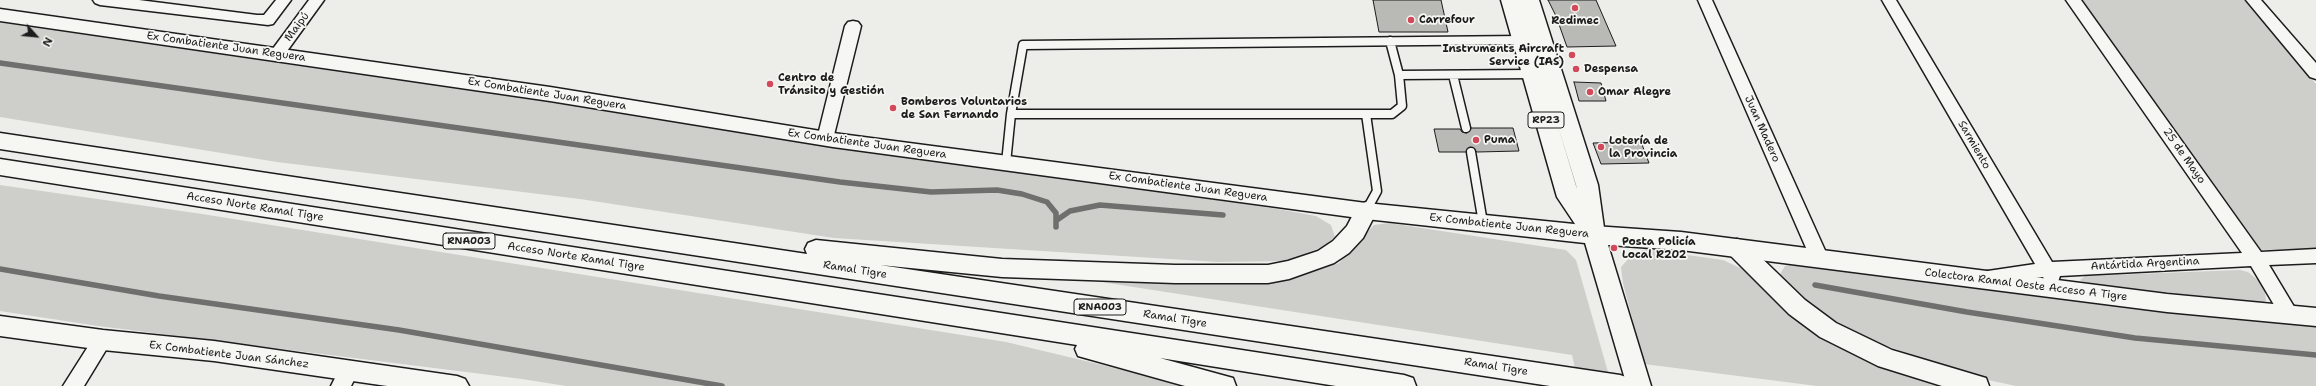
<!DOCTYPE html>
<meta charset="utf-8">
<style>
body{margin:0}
#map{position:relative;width:2316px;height:386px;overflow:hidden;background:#edede9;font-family:"Shantell Sans",sans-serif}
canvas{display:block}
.north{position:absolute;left:16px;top:16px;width:40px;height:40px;-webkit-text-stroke:3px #f6f6f2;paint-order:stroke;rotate:117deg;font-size:11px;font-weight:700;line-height:16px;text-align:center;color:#1c1c1c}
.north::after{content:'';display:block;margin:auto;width:14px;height:18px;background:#1c1c1c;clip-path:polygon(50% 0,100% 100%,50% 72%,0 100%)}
</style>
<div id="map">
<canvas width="2316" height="386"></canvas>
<div class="north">N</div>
</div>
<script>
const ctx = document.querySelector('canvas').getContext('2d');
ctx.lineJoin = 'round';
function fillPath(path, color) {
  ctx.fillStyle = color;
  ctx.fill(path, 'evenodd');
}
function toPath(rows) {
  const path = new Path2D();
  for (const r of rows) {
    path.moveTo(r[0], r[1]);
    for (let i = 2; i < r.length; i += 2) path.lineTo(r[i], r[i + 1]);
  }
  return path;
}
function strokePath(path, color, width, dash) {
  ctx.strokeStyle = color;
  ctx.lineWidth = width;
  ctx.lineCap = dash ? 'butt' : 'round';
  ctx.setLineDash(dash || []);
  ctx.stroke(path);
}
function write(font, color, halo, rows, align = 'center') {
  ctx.font = font + ' "Shantell Sans",sans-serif';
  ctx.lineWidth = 3.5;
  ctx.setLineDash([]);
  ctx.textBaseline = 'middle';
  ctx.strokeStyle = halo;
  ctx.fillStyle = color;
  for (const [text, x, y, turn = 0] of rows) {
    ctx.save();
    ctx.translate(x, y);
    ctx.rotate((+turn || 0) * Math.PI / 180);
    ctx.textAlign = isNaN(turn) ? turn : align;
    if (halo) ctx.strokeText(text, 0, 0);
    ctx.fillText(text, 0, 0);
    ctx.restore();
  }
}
fillPath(toPath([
 [2082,0,2244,0,2316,84,2316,249,2258,250],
 [0,19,1278,209,1316,216,1331,225,1335,237,1322,247,1287,261,1218,262,834,238,580,199,277,162,0,117],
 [0,185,202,214,1006,342,1190,386,566,386,522,379,98,326,0,311],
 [1389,223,1566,250,1576,260,1612,386,1579,386,1572,355,1037,272,1255,279,1308,273,1339,263,1374,225],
 [1645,249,1723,260,1749,272,1779,301,1948,386,1817,386,1644,364,1623,283,1621,267,1631,256],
 [1798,262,2237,319,2316,325,2316,386,2016,386,1988,380,1863,338,1813,311,1779,276,1785,266],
 [2240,270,2248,272,2259,281,2265,292,2266,301,2256,305,2092,284,2084,283,2080,280,2085,276]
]), '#cececb');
strokePath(toPath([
 [0,63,840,182,931,192,997,190,1022,194,1047,202,1056,213,1056,227],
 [1057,220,1070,211,1100,205,1223,215],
 [0,269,159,296,399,330,722,386],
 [1815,285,1967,312,2135,338,2316,355]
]), '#6f6f6d', 5.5);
const building = toPath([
 [1373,0,1441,0,1448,32,1379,32,1373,0],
 [1548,0,1596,0,1616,46,1567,47,1556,16,1548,0],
 [1574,82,1601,83,1606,101,1579,101,1574,82],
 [1471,128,1513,128,1519,151,1477,152,1470,147,1466,152,1439,152,1434,129,1460,129,1462,132,1467,133,1471,128],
 [1641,142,1649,163,1601,164,1593,143,1641,142]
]);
fillPath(building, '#b9b9b6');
strokePath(building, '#1c1c1c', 1);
const service = toPath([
 [1523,40,1023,45,1011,114,1392,114,1402,106,1399,75,1532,74],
 [1390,41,1399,75],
 [1453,75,1466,128],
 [1366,114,1377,191,1366,211],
 [1471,152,1483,223],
 [1006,163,1011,114]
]);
const minor = toPath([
 [93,0,139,0,257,15,264,15,276,0,291,0,273,24,268,25,100,5,95,3,93,0],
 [309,0,324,0,282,58,272,58,269,54,272,50,309,0],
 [1698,0,1712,0,1828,257,1825,262,1819,264,1813,262,1810,257,1698,0],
 [1882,0,1896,0,2052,262,2242,253,2066,0,2081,0,2261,252,2316,249,2316,263,2269,265,2299,315,2297,320,2290,323,2283,320,2251,266,2060,276,2058,282,2052,284,2046,282,2043,277,1987,284,1981,282,1978,277,1981,272,2035,264,1882,0],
 [2246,0,2261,0,2316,63,2316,79,2310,77,2246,0],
 [853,21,858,22,861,26,833,139,831,143,825,145,819,143,817,139,845,26,848,22,853,21],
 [103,332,110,334,112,340,84,386,63,386,96,334,103,332],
 [349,362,356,364,359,370,351,386,331,386,342,364,349,362]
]);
const tertiary = toPath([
 [0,9,550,87,833,133,1366,203,1594,226,1681,232,2167,294,2316,308,2316,326,2167,312,1681,250,1594,244,1366,219,833,147,550,101,0,21,0,9],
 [0,316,103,330,214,341,457,376,465,379,469,386,387,386,214,361,103,350,0,336,0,316]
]);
const primary = toPath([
 [1501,0,1539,0,1598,185,1605,235,1651,386,1627,386,1583,236,1557,197,1501,0],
 [1557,123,1576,185,1577,189,1557,123]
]);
const motorway = toPath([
 [0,133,807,254,805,249,808,243,816,240,1002,259,1175,265,1268,265,1288,261,1318,251,1333,241,1347,226,1358,205,1366,202,1374,205,1377,211,1363,238,1349,253,1334,263,1289,279,1268,283,1175,283,1002,277,880,265,1620,375,1629,378,1632,386,1550,386,0,149,0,133],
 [0,159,1404,375,1413,378,1416,386,1336,386,1160,358,1233,378,1236,386,1185,386,1078,356,1075,349,1077,345,0,175,0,159],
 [1737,239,1745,242,1805,300,1836,323,1892,350,1986,378,1989,386,1942,386,1878,366,1820,337,1789,314,1729,254,1726,248,1729,242,1737,239]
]);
strokePath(service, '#1c1c1c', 11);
strokePath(minor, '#1c1c1c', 3);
strokePath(tertiary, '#1c1c1c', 3);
strokePath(primary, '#1c1c1c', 3);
strokePath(motorway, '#1c1c1c', 3);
strokePath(service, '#f6f6f2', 8);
fillPath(minor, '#f6f6f2');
fillPath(tertiary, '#f6f6f2');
fillPath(primary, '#f6f6f2');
fillPath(motorway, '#f6f6f2');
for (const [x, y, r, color] of [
 [1575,8,4,"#d1495b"],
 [1411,20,4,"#d1495b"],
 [1572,55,4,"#d1495b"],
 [1576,69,4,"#d1495b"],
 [770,84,4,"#d1495b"],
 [1590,92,4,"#d1495b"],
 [893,108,4,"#d1495b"],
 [1476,140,4,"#d1495b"],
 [1601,147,4,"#d1495b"],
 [1614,248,4,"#d1495b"]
]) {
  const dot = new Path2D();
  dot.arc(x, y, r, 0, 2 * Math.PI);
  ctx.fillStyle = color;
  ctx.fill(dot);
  strokePath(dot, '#f6f6f2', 1.5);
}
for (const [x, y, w] of [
 [1546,120,36],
 [469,241,52],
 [1100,307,52]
]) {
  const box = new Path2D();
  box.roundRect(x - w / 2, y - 8, w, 16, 3);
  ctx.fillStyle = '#f6f6f2';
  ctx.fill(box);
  strokePath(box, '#1c1c1c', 1);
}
write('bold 10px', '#1c1c1c', null, [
 ["RP23",1546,120],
 ["RNA003",469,241],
 ["RNA003",1100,307]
]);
write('bold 11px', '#1c1c1c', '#f6f6f2', [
 ["Carrefour",1419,20],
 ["Redimec",1575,21,"center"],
 ["Instruments Aircraft",1564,49,"right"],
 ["Service (IAS)",1564,62,"right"],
 ["Despensa",1584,69],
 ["Centro de",778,78],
 ["Tránsito y Gestión",778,91],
 ["Omar Alegre",1598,92],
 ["Bomberos Voluntarios",901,102],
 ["de San Fernando",901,115],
 ["Puma",1484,140],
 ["Lotería de",1609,141],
 ["la Provincia",1609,154],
 ["Posta Policía",1622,242],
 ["Local R202",1622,255]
], 'left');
write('11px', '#1c1c1c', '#f6f6f2', [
 ["Maipú",297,27,-53],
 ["Ex Combatiente Juan Reguera",226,47,8],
 ["Ex Combatiente Juan Reguera",547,94,9],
 ["Juan Madero",1762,129,66],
 ["Ex Combatiente Juan Reguera",867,144,8],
 ["Sarmiento",1974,145,60],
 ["25 de Mayo",2184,156,55],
 ["Ex Combatiente Juan Reguera",1188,187,8],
 ["Acceso Norte Ramal Tigre",255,207,9],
 ["Ex Combatiente Juan Reguera",1509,226,6],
 ["Acceso Norte Ramal Tigre",576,257,9],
 ["Antártida Argentina",2145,264,-3],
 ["Ramal Tigre",855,270,9],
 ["Colectora Ramal Oeste Acceso A Tigre",2026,285,7],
 ["Ramal Tigre",1175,319,9],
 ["Ex Combatiente Juan Sánchez",229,355,7],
 ["Ramal Tigre",1496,367,9]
]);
</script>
